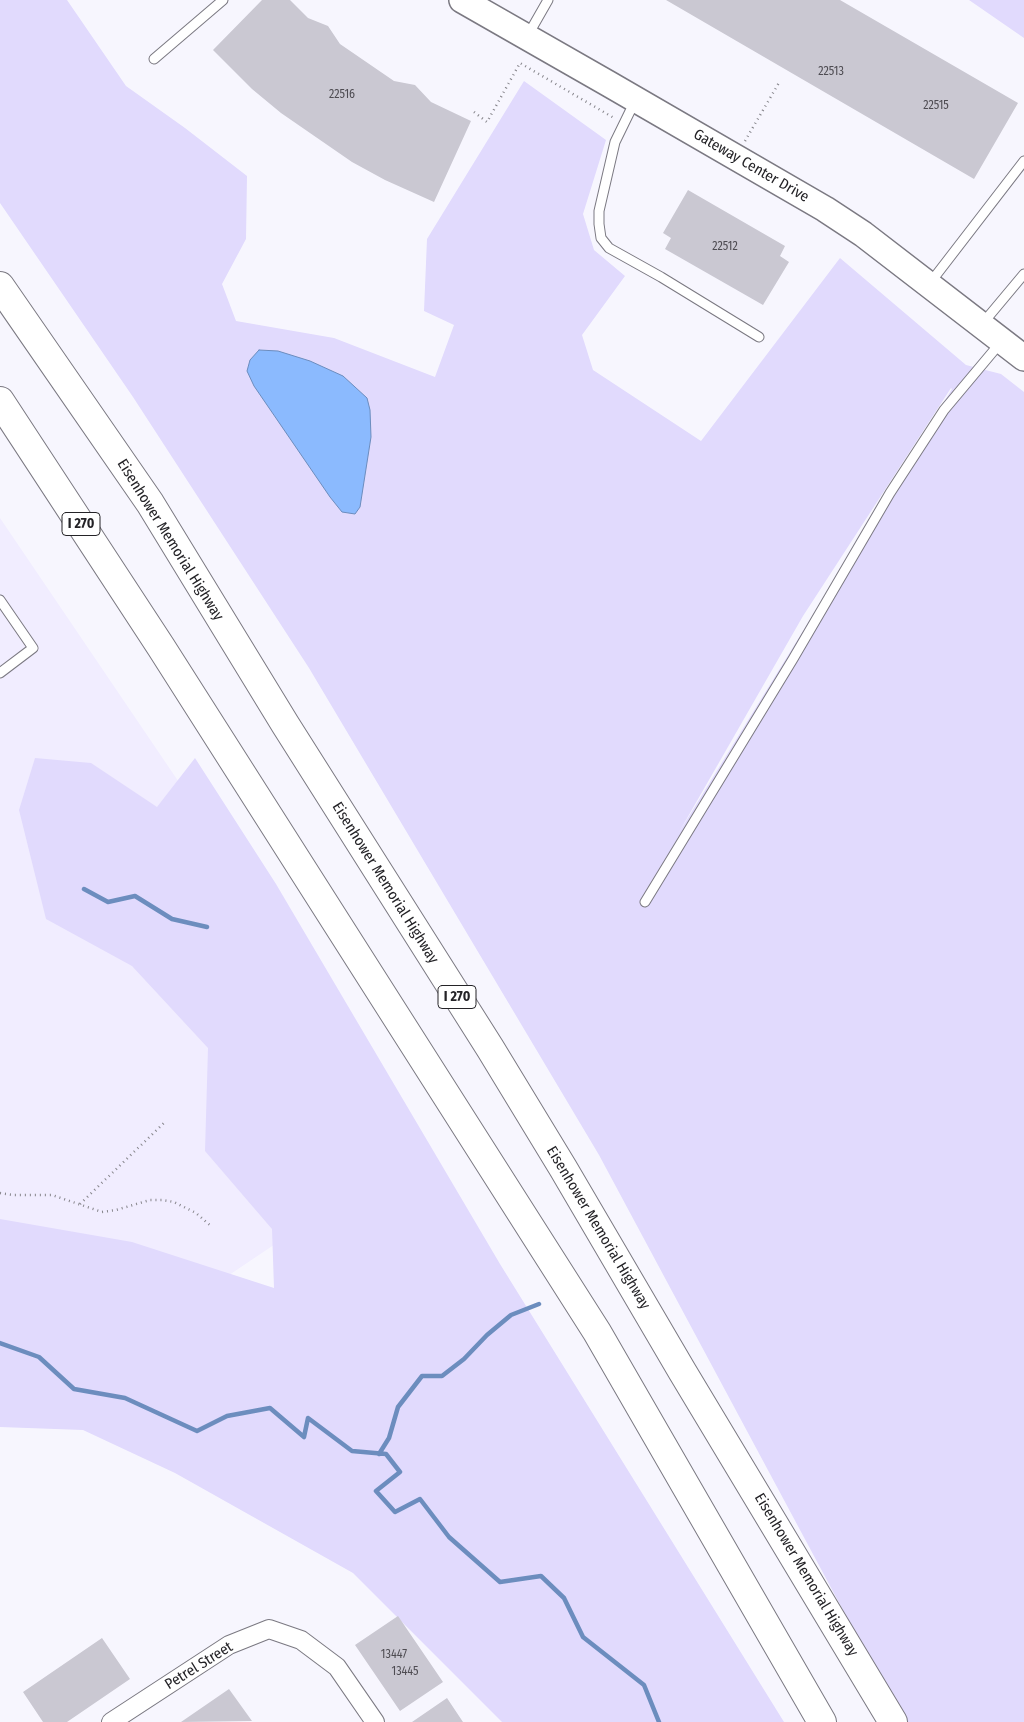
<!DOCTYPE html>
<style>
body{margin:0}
canvas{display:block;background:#f7f6fe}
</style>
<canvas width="1024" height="1722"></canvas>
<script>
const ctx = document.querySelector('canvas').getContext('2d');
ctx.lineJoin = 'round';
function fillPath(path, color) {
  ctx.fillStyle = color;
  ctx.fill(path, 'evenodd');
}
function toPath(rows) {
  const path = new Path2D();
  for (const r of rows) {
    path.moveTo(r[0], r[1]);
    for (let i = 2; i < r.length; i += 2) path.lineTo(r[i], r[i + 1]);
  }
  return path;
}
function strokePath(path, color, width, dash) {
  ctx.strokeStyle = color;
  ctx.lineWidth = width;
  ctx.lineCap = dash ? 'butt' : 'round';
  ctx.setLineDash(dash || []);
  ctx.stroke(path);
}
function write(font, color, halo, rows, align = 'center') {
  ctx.font = font + ' "Fira Sans Condensed",sans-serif';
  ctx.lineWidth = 4;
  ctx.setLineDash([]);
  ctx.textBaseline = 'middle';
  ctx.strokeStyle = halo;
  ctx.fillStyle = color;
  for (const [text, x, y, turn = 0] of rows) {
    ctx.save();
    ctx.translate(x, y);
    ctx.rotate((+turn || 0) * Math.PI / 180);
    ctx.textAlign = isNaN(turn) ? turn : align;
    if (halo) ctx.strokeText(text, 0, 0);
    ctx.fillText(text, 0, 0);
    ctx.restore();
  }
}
fillPath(toPath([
 [0,518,424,1144,183,1306,0,1254]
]), '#f1edff');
fillPath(toPath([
 [0,0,67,0,126,86,185,128,247,176,246,239,222,284,236,321,334,338,435,377,454,325,424,311,427,239,524,81,606,140,583,214,594,250,625,276,582,335,593,370,701,441,840,258,966,365,1001,374,1024,392,1024,1722,903,1722,599,1155,309,668,133,397,0,203],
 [951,388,952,389,678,834,803,616],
 [969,0,1024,0,1024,38],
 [35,758,91,763,157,807,195,758,276,884,500,1264,784,1722,502,1722,353,1573,175,1473,83,1430,0,1427,0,1219,132,1242,274,1288,272,1229,205,1151,208,1048,132,966,46,919,19,810]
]), '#e1dafd');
const water = toPath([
 [259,350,278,351,310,361,343,376,367,398,370,410,371,437,360,507,355,514,342,512,330,497,254,386,247,371,250,360,259,350]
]);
fillPath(water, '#8bbafe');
strokePath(water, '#6c8dbe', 1);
strokePath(toPath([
 [84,889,108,902,135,896,172,919,207,927],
 [0,1343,39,1357,74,1389,125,1398,197,1431,227,1416,270,1408,304,1437,308,1418,352,1451,386,1454,400,1472,376,1491,395,1512,420,1499,449,1537,500,1582,541,1576,564,1598,583,1637,644,1685,659,1722],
 [379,1454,389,1438,398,1407,422,1376,442,1376,464,1359,487,1335,511,1315,539,1304]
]), '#6c8dbe', 4.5);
fillPath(toPath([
 [262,0,290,0,308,18,328,26,340,44,394,81,415,85,431,102,471,121,434,202,385,180,352,162,281,113,252,89,213,50],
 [666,0,840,0,1018,103,974,179],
 [688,190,785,246,780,256,789,262,763,305,665,249,671,238,663,233],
 [398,1616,443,1682,400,1711,355,1645],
 [102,1638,130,1679,67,1722,43,1722,23,1692],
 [229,1689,252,1721,181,1722],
 [447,1698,463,1722,412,1722]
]), '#cac8d2');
const lane = toPath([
 [528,35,548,0],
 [154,59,223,0],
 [635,101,615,142,599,211,599,224,601,238,609,248,661,277,759,337],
 [930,283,1024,161],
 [983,323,1024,274],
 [0,600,33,648,0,673],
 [645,902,793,659,890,493,944,410,1001,342]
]);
const street = toPath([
 [111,1722,229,1645,269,1629,301,1640,337,1667,375,1722]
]);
const secondary = toPath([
 [462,0,609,84,825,209,863,234,1024,358]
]);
const highway = toPath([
 [0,286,150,503,285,724,490,1048,563,1168,682,1371,893,1722],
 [0,401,161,647,597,1332,822,1722]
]);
strokePath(lane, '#7b7982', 11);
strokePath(street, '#7b7982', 20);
strokePath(secondary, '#7b7982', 28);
strokePath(highway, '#7b7982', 30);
strokePath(toPath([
 [474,112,487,122,520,63,614,118],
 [745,141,780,81],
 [0,1193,13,1195,52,1195,102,1212,116,1210,150,1200,162,1200,174,1202,196,1213,212,1227],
 [80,1204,165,1122]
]), '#86858b', 2.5, [1, 4]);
strokePath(lane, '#fff', 9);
strokePath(street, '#fff', 18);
strokePath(secondary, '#fff', 25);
strokePath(highway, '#fff', 28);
write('12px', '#4e4c52', null, [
 ["22513",831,72],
 ["22516",342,95],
 ["22515",936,106],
 ["22512",725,247],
 ["13447",394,1655],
 ["13445",405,1672]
]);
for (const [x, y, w] of [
 [81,524,38],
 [457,997,38]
]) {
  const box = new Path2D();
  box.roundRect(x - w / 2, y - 11.5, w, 23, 4);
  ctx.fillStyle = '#fff';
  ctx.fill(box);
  strokePath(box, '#242327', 1);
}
write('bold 14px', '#242327', null, [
 ["I 270",81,524],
 ["I 270",457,997]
]);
write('15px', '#242327', '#fff', [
 ["Gateway Center Drive",751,166,30],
 ["Eisenhower Memorial Highway",170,540,58],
 ["Eisenhower Memorial Highway",385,883,58],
 ["Eisenhower Memorial Highway",598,1228,59],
 ["Eisenhower Memorial Highway",806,1575,59],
 ["Petrel Street",199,1666,-32]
]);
</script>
